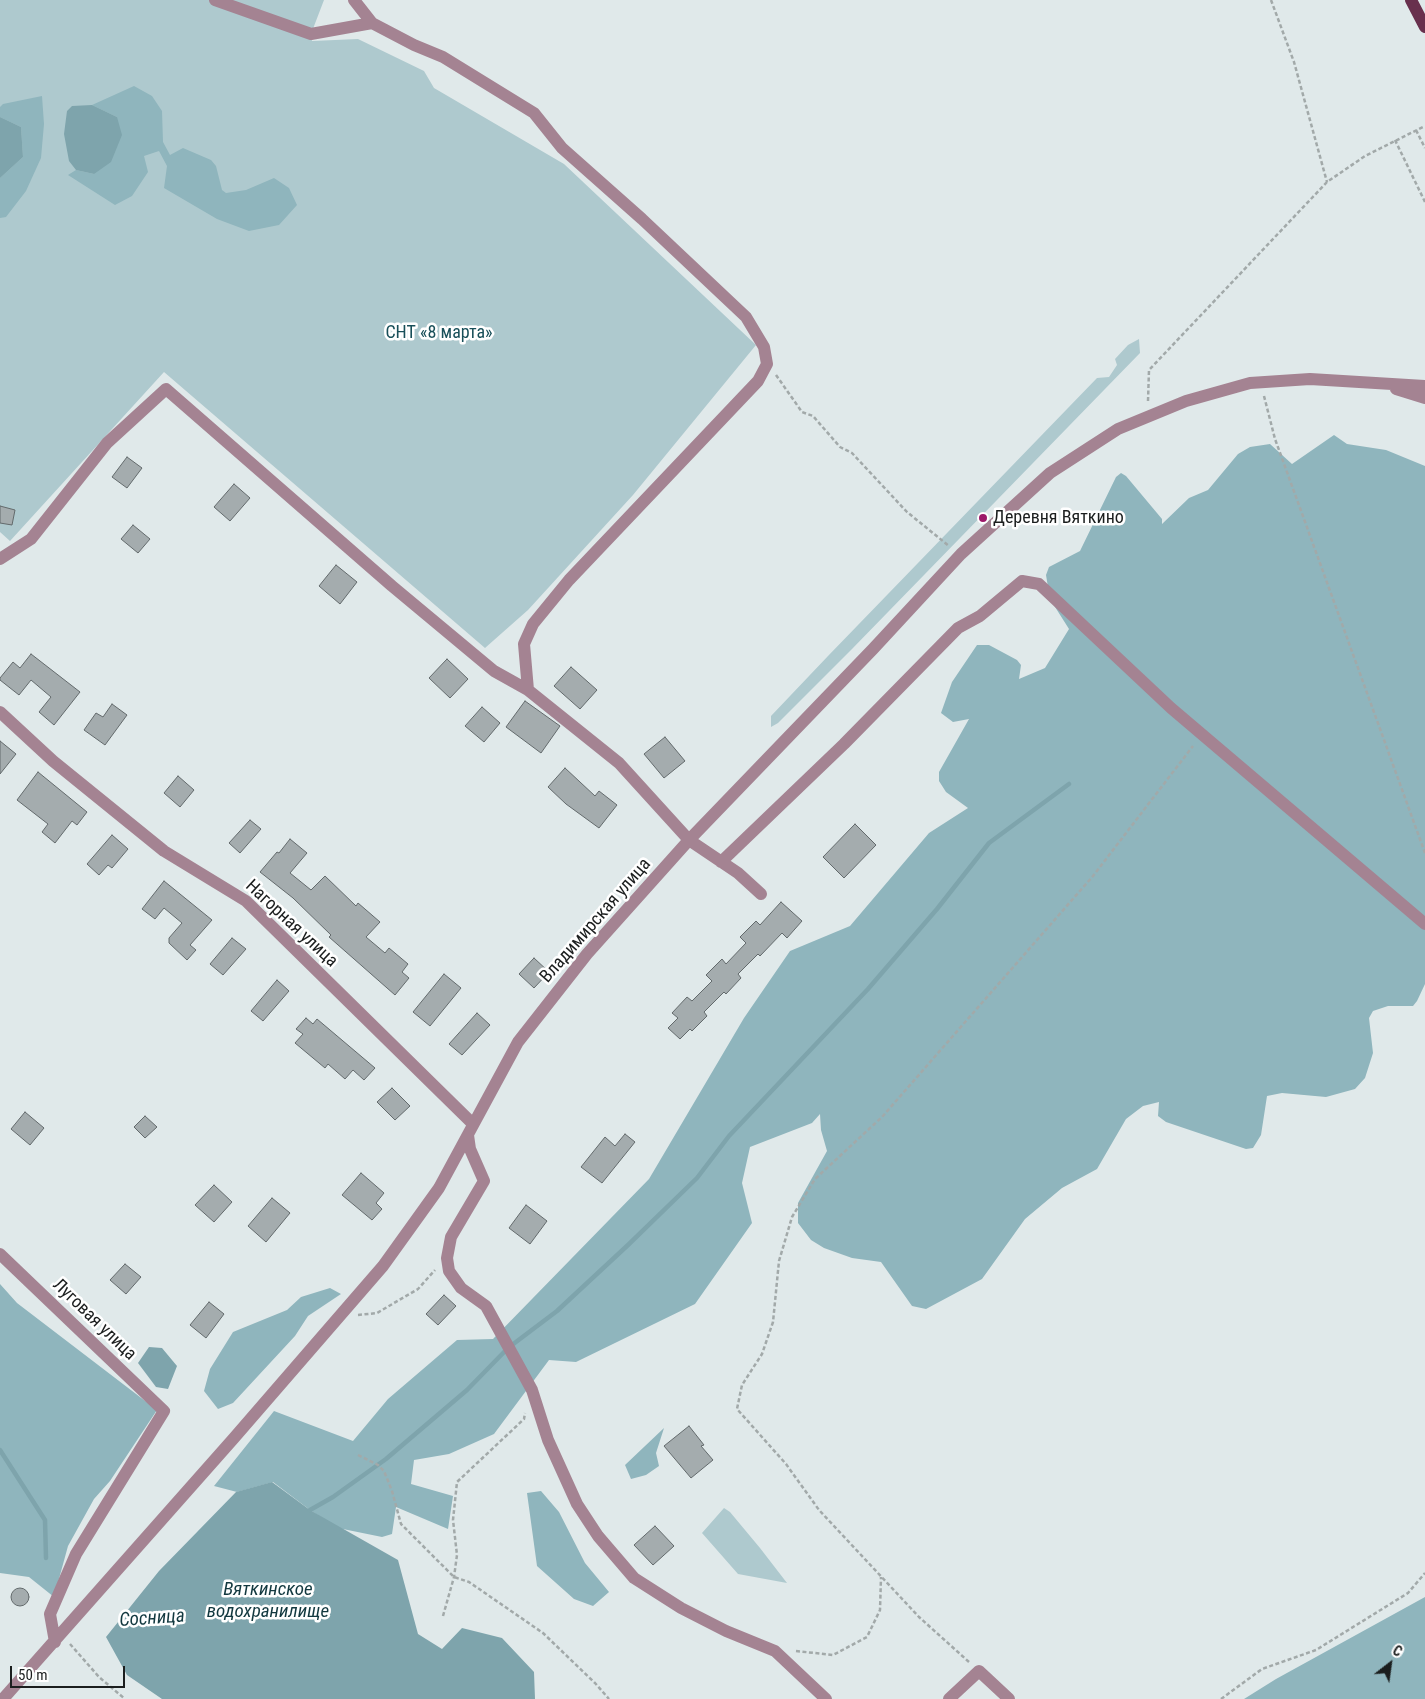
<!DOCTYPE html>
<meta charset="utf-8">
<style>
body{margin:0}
#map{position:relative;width:1425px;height:1699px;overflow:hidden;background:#e0e9ea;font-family:"Roboto Condensed",sans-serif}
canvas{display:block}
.north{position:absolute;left:1365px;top:1639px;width:50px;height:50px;-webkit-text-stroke:4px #fff;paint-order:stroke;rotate:30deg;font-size:14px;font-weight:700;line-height:20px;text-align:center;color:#1b1e1e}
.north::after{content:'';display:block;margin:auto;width:18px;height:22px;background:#1b1e1e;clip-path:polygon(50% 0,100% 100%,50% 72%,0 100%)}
.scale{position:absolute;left:10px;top:1666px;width:115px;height:22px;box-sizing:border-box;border:2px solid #1b1e1e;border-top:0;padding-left:6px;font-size:15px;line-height:18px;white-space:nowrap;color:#1b1e1e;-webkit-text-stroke:4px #fff;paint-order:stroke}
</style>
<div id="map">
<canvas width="1425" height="1699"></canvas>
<div class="north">С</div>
<div class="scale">50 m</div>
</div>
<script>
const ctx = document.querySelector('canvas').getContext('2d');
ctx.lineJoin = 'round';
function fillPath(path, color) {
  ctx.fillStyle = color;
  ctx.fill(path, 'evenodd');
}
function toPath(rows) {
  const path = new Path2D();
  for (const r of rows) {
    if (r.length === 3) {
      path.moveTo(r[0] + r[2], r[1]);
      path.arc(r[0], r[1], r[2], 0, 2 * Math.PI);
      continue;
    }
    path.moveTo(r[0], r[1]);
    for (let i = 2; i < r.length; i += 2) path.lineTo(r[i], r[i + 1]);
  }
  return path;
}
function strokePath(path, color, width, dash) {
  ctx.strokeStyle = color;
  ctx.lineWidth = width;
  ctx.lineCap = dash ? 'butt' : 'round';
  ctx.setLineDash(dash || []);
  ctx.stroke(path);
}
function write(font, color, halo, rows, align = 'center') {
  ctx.font = font + ' "Roboto Condensed",sans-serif';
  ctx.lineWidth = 5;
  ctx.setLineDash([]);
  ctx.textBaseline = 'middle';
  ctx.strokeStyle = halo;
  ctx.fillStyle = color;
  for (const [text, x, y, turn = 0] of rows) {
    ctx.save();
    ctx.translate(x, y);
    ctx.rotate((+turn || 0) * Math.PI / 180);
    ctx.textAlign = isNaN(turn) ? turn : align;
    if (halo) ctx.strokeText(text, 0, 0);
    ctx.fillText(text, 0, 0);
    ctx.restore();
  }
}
fillPath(toPath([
 [0,0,324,0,311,34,312,41,358,39,424,71,434,88,564,164,756,345,633,495,528,610,485,648,164,372,10,541,0,532],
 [1139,339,1140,353,852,649,778,723,771,727,771,716,828,656,1097,378,1109,377,1117,365,1115,359,1128,345],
 [724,1508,730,1512,760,1548,787,1583,738,1574,702,1533]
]), '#aec9ce');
fillPath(toPath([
 [134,86,152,96,162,111,163,142,170,155,183,148,211,160,216,166,222,190,226,193,246,190,274,178,289,188,297,205,279,225,249,231,217,219,164,188,167,166,159,151,144,156,148,172,132,196,115,205,68,175,76,170,94,174,117,117,92,105],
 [42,96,44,124,41,158,26,191,6,217,0,218,0,178,23,157,21,127,0,117,0,107,3,104],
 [1334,435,1347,444,1386,450,1425,466,1425,984,1417,1001,1413,1006,1388,1006,1373,1011,1369,1018,1373,1053,1365,1078,1355,1089,1326,1097,1282,1093,1267,1096,1261,1135,1253,1148,1246,1149,1166,1122,1158,1116,1159,1102,1143,1106,1126,1119,1097,1169,1062,1188,1025,1219,982,1279,926,1309,912,1306,881,1262,852,1258,824,1248,811,1240,798,1223,798,1203,827,1151,821,1130,820,1114,812,1123,750,1147,742,1183,752,1223,695,1304,576,1362,549,1360,494,1434,449,1454,414,1460,411,1484,453,1496,448,1529,396,1507,392,1534,382,1537,338,1528,310,1510,273,1482,237,1492,214,1486,274,1411,353,1441,388,1399,457,1340,493,1339,649,1179,744,1018,790,951,850,926,929,833,968,808,946,792,939,781,939,772,969,719,953,722,941,713,952,682,977,645,989,645,1017,660,1021,665,1019,679,1045,668,1069,629,1050,599,1046,575,1049,567,1080,551,1116,477,1121,473,1126,476,1162,519,1162,524,1189,498,1208,490,1238,454,1250,447,1270,444,1292,464],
 [0,1284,17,1303,157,1410,110,1481,94,1499,68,1546,54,1597,29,1577,0,1573],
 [330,1288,341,1294,308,1316,295,1336,233,1403,218,1409,204,1391,210,1369,233,1332,287,1310,301,1297],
 [664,1428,656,1453,659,1466,646,1475,631,1479,625,1465],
 [541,1491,559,1512,585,1563,609,1592,593,1606,574,1599,537,1566,527,1493],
 [1425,1597,1425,1699,1244,1699,1276,1679]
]), '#8fb5bd');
fillPath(toPath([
 [92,105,117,117,122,135,111,162,94,174,76,170,69,161,64,134,67,111,72,106],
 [0,117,21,127,23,157,0,178],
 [149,1347,162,1348,177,1366,168,1389,156,1387,138,1363],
 [272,1482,310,1510,398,1560,418,1634,442,1649,462,1628,502,1638,534,1672,535,1699,162,1699,127,1675,106,1637,159,1571,236,1492]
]), '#7ea4ac');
strokePath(toPath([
 [0,1450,45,1520,46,1558],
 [310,1510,333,1497,386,1459,467,1390,508,1348,557,1311,628,1245,697,1178,729,1136,868,989,937,909,989,843,1069,784]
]), '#7ea4ac', 4.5);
const building = toPath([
 [127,457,142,468,127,488,112,477,127,457],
 [234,484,250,498,230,521,214,507,234,484],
 [0,506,15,510,12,525,0,523,0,506],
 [133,525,150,539,138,553,121,539,133,525],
 [336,565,357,582,340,604,319,586,336,565],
 [31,654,80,692,54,725,39,712,51,697,31,680,19,695,0,680,0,678,13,662,20,668,31,654],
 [447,659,468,679,450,698,429,678,447,659],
 [571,667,597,690,580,709,554,686,571,667],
 [525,701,560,726,541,753,506,727,525,701],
 [112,704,127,715,105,745,84,730,96,713,103,717,112,704],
 [482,707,500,723,484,742,465,726,482,707],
 [665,737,685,761,664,778,644,754,665,737],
 [0,741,16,754,0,774,0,741],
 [565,768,595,796,599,791,617,805,599,828,566,804,548,787,565,768],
 [38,772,87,812,77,825,72,821,55,843,42,832,48,824,17,800,38,772],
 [178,776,194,790,180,807,164,793,178,776],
 [250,820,261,829,240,853,229,843,250,820],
 [855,824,876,845,844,878,823,857,855,824],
 [112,835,128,849,112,868,108,865,99,875,87,864,112,835],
 [290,839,307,853,290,873,311,890,325,876,356,906,358,903,380,922,366,937,385,953,389,948,408,964,402,972,409,978,395,995,329,937,331,935,293,898,260,872,277,852,279,853,290,839],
 [164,881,212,920,190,945,196,950,187,960,169,943,169,938,182,923,164,908,155,919,142,909,164,881],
 [781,902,802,921,787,938,782,933,760,956,758,954,738,974,741,978,726,994,724,992,704,1012,707,1016,692,1031,690,1029,680,1039,668,1028,678,1018,672,1013,687,997,692,1001,712,981,706,975,722,959,726,964,746,943,740,937,756,921,760,925,781,902],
 [232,938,246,949,223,975,210,964,232,938],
 [534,958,549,972,534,988,519,974,534,958],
 [444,974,461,988,430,1026,413,1012,444,974],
 [277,980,289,991,263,1021,251,1011,277,980],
 [477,1013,490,1025,462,1055,449,1044,477,1013],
 [306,1018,313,1024,317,1019,375,1068,364,1080,353,1070,345,1079,328,1064,325,1068,295,1043,303,1034,296,1029,306,1018],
 [392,1088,410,1106,395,1120,377,1102,392,1088],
 [25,1112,44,1128,30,1145,11,1129,25,1112],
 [145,1116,157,1127,145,1138,134,1127,145,1116],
 [625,1134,635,1142,602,1183,581,1167,605,1137,615,1146,625,1134],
 [361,1173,384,1193,376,1203,382,1209,372,1220,342,1195,361,1173],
 [214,1185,232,1202,214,1222,195,1205,214,1185],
 [272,1198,290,1213,266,1242,248,1226,272,1198],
 [526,1205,547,1221,530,1244,509,1228,526,1205],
 [125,1264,141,1277,126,1294,110,1280,125,1264],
 [444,1295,456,1306,438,1325,426,1314,444,1295],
 [209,1302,224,1314,206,1338,190,1325,209,1302],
 [689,1426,704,1445,701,1446,713,1460,691,1478,664,1446,689,1426],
 [655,1526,674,1546,653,1565,634,1545,655,1526],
 [20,1597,9]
]);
fillPath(building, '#a4acae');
strokePath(building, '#636a6c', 1);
strokePath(toPath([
 [1271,0,1294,62,1327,182],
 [1416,130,1425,148],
 [1395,140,1425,202],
 [776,375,802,412,813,416,840,447,852,453,907,512,949,546],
 [1264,396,1275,439,1425,853],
 [1148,401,1149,370,1327,182,1365,156,1425,126],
 [358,1315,377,1313,418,1289,435,1270],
 [358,1455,378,1465,384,1471,392,1491,401,1524,454,1577,469,1582,543,1633,595,1683,609,1699],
 [443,1616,454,1577,457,1555,453,1520,457,1482,524,1419,525,1413],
 [70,1644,99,1677,125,1699],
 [796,1651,833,1655,867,1637,880,1610,881,1577],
 [969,1662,919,1617,819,1510,786,1464,737,1409,742,1385,762,1354,773,1322,779,1261,792,1217,815,1179,882,1117,1093,876,1193,746],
 [1221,1699,1262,1669,1316,1650,1408,1593,1425,1573]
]), '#a2a9a9', 2.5, [4, 2.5]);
strokePath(toPath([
 [215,0,311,34,372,23],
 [354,0,372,23,414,45,443,57,534,113,562,148,642,219,746,317,764,347,767,364,758,381,569,580,533,624,524,644,528,690],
 [1396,389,1425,398],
 [0,559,31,539,107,443,166,389,392,586,494,671,528,690,619,763,689,840,738,873,761,894],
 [0,712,53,761,164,851,246,901,473,1124],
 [721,862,844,744,958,628,980,616,1022,581,1039,584,1171,708,1425,924],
 [468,1135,470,1149,484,1181,451,1237,447,1258,449,1271,461,1288,486,1306,532,1390,548,1440,577,1504,598,1536,634,1578,681,1608,726,1631,775,1651,826,1699],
 [0,1254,164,1411,76,1554,50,1614,55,1642],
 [3,1699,234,1438,383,1266,439,1188,518,1042,587,954,689,840,873,649,961,554,1050,473,1118,429,1186,401,1250,383,1310,379,1425,386],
 [949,1699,979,1671,1009,1699]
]), '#a48392', 12);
strokePath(toPath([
 [1411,0,1425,27]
]), '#68304d', 12);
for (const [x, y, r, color] of [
 [983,518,5,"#9c1869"]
]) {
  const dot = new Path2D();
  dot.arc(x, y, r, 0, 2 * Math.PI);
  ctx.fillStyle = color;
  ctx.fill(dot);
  strokePath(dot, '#fff', 2);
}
write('18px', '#184f59', '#fff', [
 ["СНТ «8 марта»",439,333]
]);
write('18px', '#1b1e1e', '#fff', [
 ["Деревня Вяткино",993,518]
], 'left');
write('18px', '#1b1e1e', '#fff', [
 ["Владимирская улица",596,921,-49],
 ["Нагорная улица",291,924,43],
 ["Луговая улица",94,1320,44]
]);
write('italic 19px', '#12383f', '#fff', [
 ["Вяткинское",268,1590],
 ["водохранилище",268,1612],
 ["Сосница",152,1619,-4]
]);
</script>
